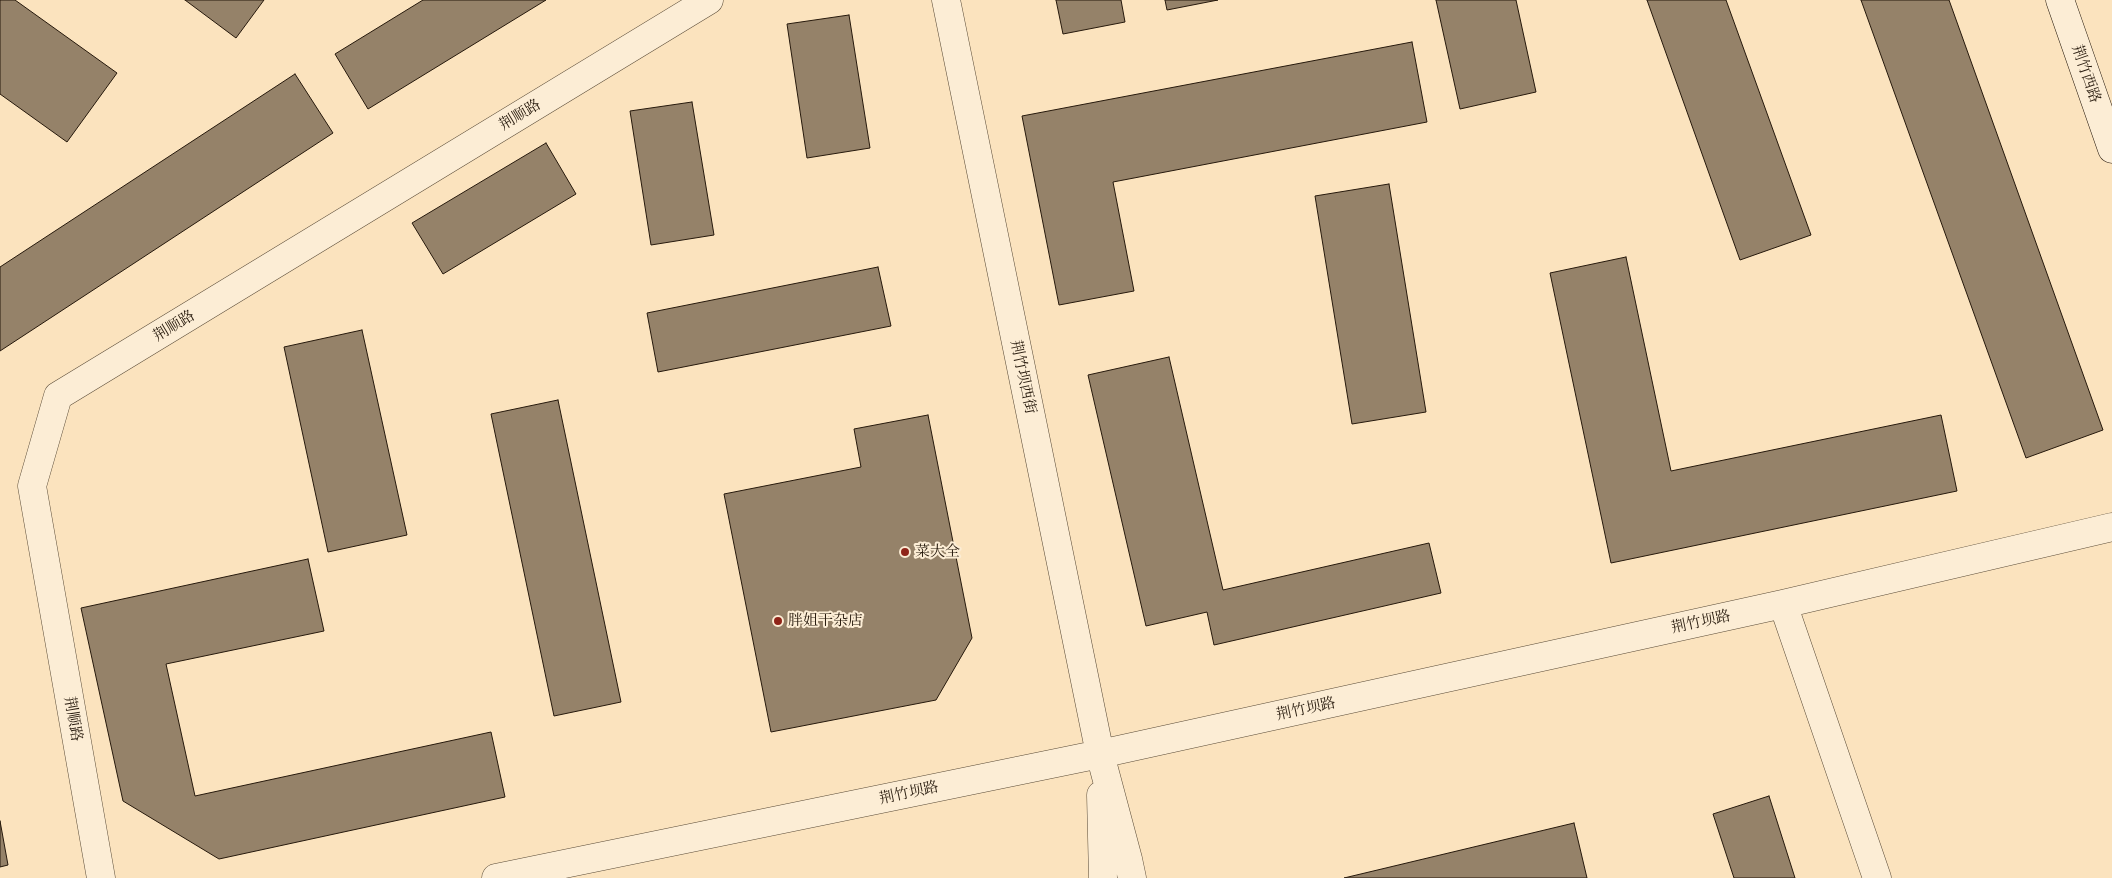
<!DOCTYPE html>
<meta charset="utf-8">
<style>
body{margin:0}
canvas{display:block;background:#fbe3be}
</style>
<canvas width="2112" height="878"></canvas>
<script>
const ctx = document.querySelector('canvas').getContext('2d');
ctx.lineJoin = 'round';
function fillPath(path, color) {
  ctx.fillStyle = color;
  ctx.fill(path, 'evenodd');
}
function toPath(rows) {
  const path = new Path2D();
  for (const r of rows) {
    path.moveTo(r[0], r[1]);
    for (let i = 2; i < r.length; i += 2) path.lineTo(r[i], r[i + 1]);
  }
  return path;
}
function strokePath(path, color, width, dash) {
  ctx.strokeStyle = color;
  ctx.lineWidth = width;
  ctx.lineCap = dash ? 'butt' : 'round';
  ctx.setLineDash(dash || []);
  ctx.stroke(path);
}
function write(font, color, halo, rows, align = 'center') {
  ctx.font = font + ' "Libre Caslon Text","Noto Serif SC",serif';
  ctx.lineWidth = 4;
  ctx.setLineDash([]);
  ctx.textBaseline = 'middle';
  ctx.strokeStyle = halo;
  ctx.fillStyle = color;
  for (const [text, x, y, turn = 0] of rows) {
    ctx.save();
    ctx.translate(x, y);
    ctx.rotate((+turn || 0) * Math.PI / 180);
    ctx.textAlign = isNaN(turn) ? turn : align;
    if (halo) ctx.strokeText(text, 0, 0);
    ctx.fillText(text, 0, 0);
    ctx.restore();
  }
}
const building = toPath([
 [0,0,15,0,117,73,67,142,0,94,0,0],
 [185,0,264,0,236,38,185,0],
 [423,0,546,0,368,109,335,54,423,0],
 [1056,0,1121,0,1125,22,1063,34,1056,0],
 [1165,0,1218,0,1167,10,1165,0],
 [1436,0,1516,0,1536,92,1460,109,1436,0],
 [1647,0,1726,0,1811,235,1740,260,1647,0],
 [1861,0,1949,0,2103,430,2026,458,1861,0],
 [849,15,870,148,807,158,787,24,849,15],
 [1412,42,1427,122,1113,182,1134,291,1059,305,1022,116,1412,42],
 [295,74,333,133,0,351,0,267,295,74],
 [692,102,714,235,651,245,630,111,692,102],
 [546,143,576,194,443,274,412,223,546,143],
 [1389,184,1426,412,1352,424,1315,196,1389,184],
 [1626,257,1671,471,1941,415,1957,491,1611,563,1550,273,1626,257],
 [878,267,891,326,658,372,647,313,878,267],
 [362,330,407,535,328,552,284,347,362,330],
 [1169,357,1223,590,1429,543,1441,593,1214,645,1207,612,1146,626,1088,375,1169,357],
 [558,400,621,702,554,716,491,414,558,400],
 [928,415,972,638,936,700,771,732,724,494,861,467,854,429,928,415],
 [308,559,324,631,166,664,195,796,491,732,505,797,219,859,123,801,81,608,308,559],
 [1769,796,1795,878,1734,878,1713,814,1769,796],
 [0,821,8,865,0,867,0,821],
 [1574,823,1587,878,1344,878,1574,823]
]);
fillPath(building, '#958269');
strokePath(building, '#26190c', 1);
const minor = toPath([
 [946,0,1100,754,1128,859,1132,878],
 [1783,604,1877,878],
 [1101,795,1103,878],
 [101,878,32,486,58,396,709,0],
 [496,878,1100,754,1783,604,2112,527]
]);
const secondary = toPath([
 [2060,0,2112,149]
]);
strokePath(minor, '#5b4c38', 29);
strokePath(secondary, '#26190c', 29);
strokePath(minor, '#fcedd5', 28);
strokePath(secondary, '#fcedd5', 28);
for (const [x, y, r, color] of [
 [905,552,5,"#8f2418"],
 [778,621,5,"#8f2418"]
]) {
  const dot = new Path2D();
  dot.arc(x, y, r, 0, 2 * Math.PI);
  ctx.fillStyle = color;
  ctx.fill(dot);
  strokePath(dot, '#fcedd5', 2);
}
write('15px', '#26190c', '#fcedd5', [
 ["荆竹西路",2086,74,71],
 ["荆顺路",520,115,-31],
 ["荆顺路",174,326,-31],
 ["荆竹坝西街",1023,377,78],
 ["荆竹坝路",1701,622,-12],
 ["荆竹坝路",1306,709,-12],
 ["荆顺路",73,719,80],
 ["荆竹坝路",909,793,-12]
]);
write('15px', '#26190c', '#fcedd5', [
 ["菜大全",915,552],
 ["胖姐干杂店",788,621]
], 'left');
</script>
